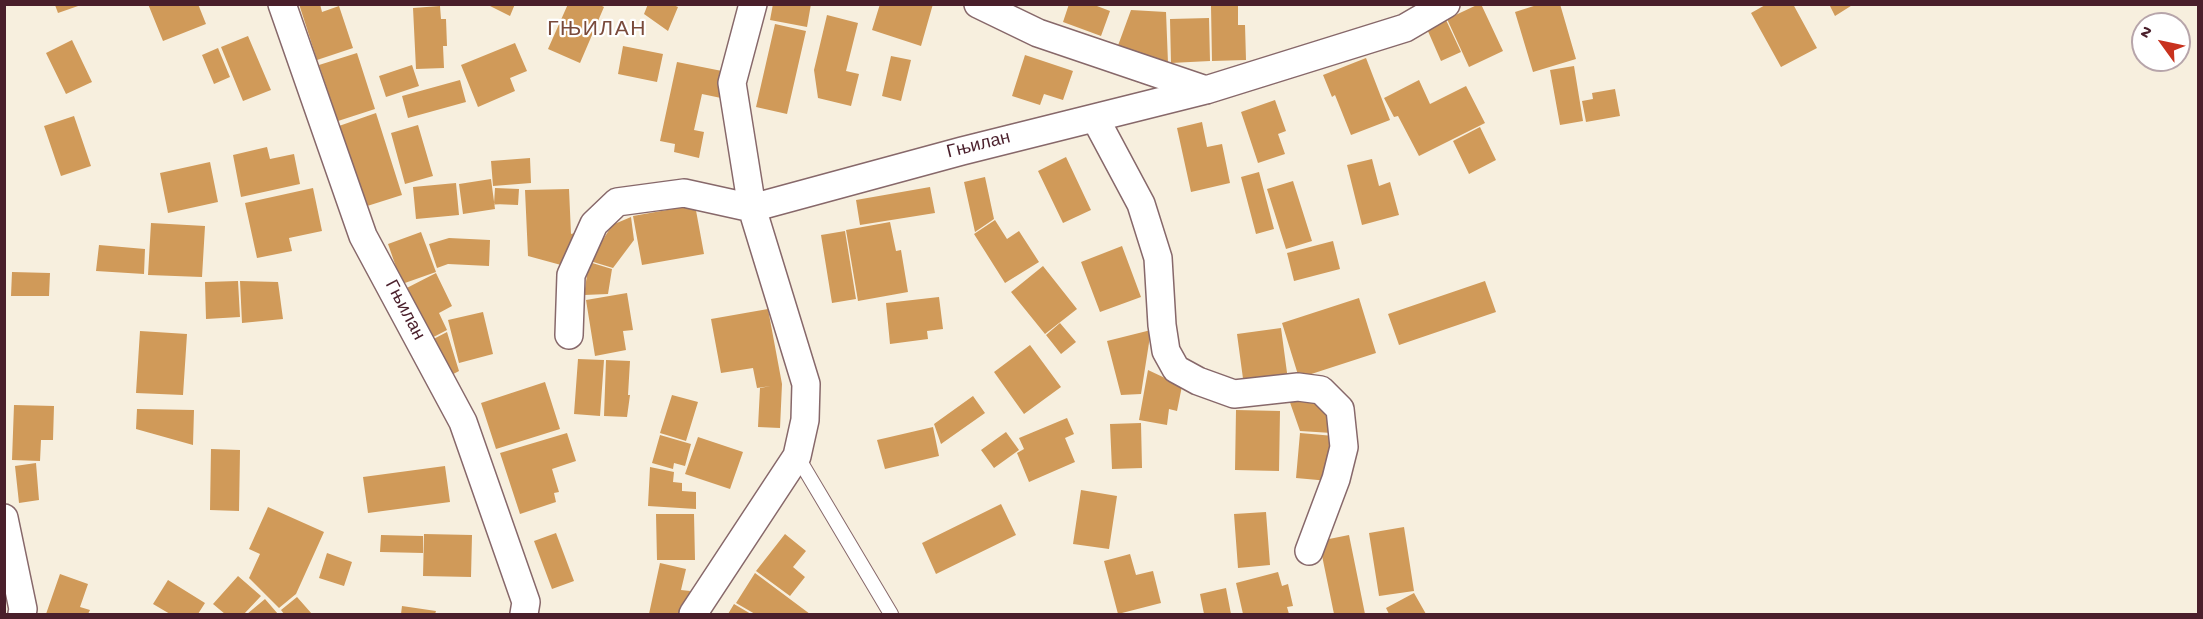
<!DOCTYPE html>
<meta charset="utf-8">
<style>
body{margin:0}
#map{position:relative;width:2203px;height:619px;overflow:hidden;background:#f7efde;font-family:"Gochi Hand",sans-serif}
canvas{display:block}
.frame{position:absolute;inset:0;border:6px solid #4a1f2b;pointer-events:none}
.north{position:absolute;left:2131px;top:12px;width:60px;height:60px;box-sizing:border-box;background:#fff;border:2px solid #b7a5aa;border-radius:50%;rotate:303deg;font-size:16px;font-weight:700;line-height:24px;text-align:center;color:#4a1f2b}
.north::after{content:'';display:block;margin:auto;width:21px;height:27px;background:#c8321e;clip-path:polygon(50% 0,100% 100%,50% 72%,0 100%)}
</style>
<div id="map">
<canvas width="2203" height="619"></canvas>
<div class="frame"></div>
<div class="north">N</div>
</div>
<script>
const ctx = document.querySelector('canvas').getContext('2d');
ctx.lineJoin = 'round';
function fillPath(path, color) {
  ctx.fillStyle = color;
  ctx.fill(path, 'evenodd');
}
function toPath(rows) {
  const path = new Path2D();
  for (const r of rows) {
    path.moveTo(r[0], r[1]);
    for (let i = 2; i < r.length; i += 2) path.lineTo(r[i], r[i + 1]);
  }
  return path;
}
function strokePath(path, color, width, dash) {
  ctx.strokeStyle = color;
  ctx.lineWidth = width;
  ctx.lineCap = dash ? 'butt' : 'round';
  ctx.setLineDash(dash || []);
  ctx.stroke(path);
}
function write(font, color, halo, rows, align = 'center') {
  ctx.font = font + ' "Gochi Hand",sans-serif';
  ctx.lineWidth = 4.5;
  ctx.setLineDash([]);
  ctx.textBaseline = 'middle';
  ctx.strokeStyle = halo;
  ctx.fillStyle = color;
  for (const [text, x, y, turn = 0] of rows) {
    ctx.save();
    ctx.translate(x, y);
    ctx.rotate((+turn || 0) * Math.PI / 180);
    ctx.textAlign = isNaN(turn) ? turn : align;
    if (halo) ctx.strokeText(text, 0, 0);
    ctx.fillText(text, 0, 0);
    ctx.restore();
  }
}
fillPath(toPath([
 [148,4,198,4,206,24,163,41],
 [299,4,320,4,322,12,339,6,353,48,317,60],
 [486,4,515,4,510,16],
 [568,4,598,4,604,7,580,63,548,49],
 [648,4,671,4,678,7,668,31,644,14],
 [773,4,811,4,807,27,770,20],
 [880,4,933,4,921,46,872,30],
 [1069,4,1098,4,1097,6,1110,11,1101,36,1063,22],
 [1479,4,1481,4,1503,51,1469,67,1447,19],
 [1540,4,1560,4,1576,59,1533,72,1515,12],
 [1767,4,1793,4,1817,48,1781,67,1751,13],
 [1829,4,1854,4,1835,16],
 [55,5,81,5,58,13],
 [1238,5,1238,25,1245,25,1246,60,1212,61,1211,6],
 [440,6,441,19,446,19,447,46,443,46,444,68,416,69,413,8],
 [1131,10,1166,12,1168,63,1116,51],
 [827,15,858,23,846,71,859,74,851,106,818,98,814,70],
 [1209,18,1210,61,1171,63,1170,19],
 [1446,20,1461,52,1441,61,1427,29],
 [775,24,806,31,787,114,756,107],
 [248,36,271,90,243,101,221,47],
 [72,40,92,82,66,94,46,53],
 [515,43,527,71,510,78,515,91,478,107,461,65],
 [623,46,663,54,657,82,618,74],
 [218,48,230,77,214,84,202,55],
 [357,53,375,109,338,121,319,65],
 [1025,55,1073,71,1063,100,1044,94,1040,105,1012,96],
 [891,56,911,60,901,101,882,96],
 [1366,58,1390,120,1351,135,1335,95,1332,97,1323,75],
 [677,62,727,72,721,98,702,94,694,130,704,132,699,158,674,152,675,144,660,141],
 [412,65,419,86,386,97,379,76],
 [1574,66,1583,121,1560,125,1550,70],
 [460,80,466,102,408,118,402,96],
 [1419,80,1430,104,1466,86,1485,123,1419,156,1398,116,1394,117,1384,98],
 [1615,89,1620,116,1586,122,1582,101,1593,99,1592,93],
 [1275,100,1286,131,1278,134,1285,154,1258,163,1241,112],
 [376,113,402,195,364,207,339,126],
 [74,116,91,166,61,176,44,126],
 [1202,122,1207,147,1222,144,1230,183,1191,192,1177,128],
 [418,125,433,176,405,184,391,133],
 [1480,127,1496,160,1469,174,1453,141],
 [267,147,270,159,294,154,300,184,241,197,233,155],
 [1066,157,1091,210,1063,223,1038,171],
 [530,158,531,183,493,186,491,161],
 [1372,159,1379,186,1390,182,1399,215,1362,225,1347,165],
 [210,162,218,202,168,213,160,173],
 [1259,172,1274,229,1256,234,1241,177],
 [985,177,994,219,975,232,964,182],
 [491,179,495,209,463,214,459,184],
 [1293,181,1312,241,1286,249,1267,189],
 [456,183,459,215,416,219,413,187],
 [930,187,935,213,860,225,856,200],
 [313,188,322,231,289,238,292,251,257,258,245,203],
 [495,188,519,189,518,205,494,204],
 [569,189,571,234,575,233,572,268,528,256,525,190],
 [695,205,704,254,642,265,633,216],
 [631,217,634,240,613,268,590,261,612,225],
 [995,220,1007,239,1019,231,1039,262,1005,283,974,234],
 [890,222,896,251,901,250,908,292,858,301,846,230],
 [151,223,205,226,202,277,148,275],
 [845,231,856,299,832,303,821,235],
 [421,232,436,272,402,284,388,244],
 [449,238,490,240,489,266,448,264,437,268,429,244],
 [1333,241,1340,269,1294,281,1287,253],
 [99,245,145,249,144,274,96,271],
 [1122,246,1141,297,1100,312,1081,262],
 [589,262,612,269,608,294,584,295],
 [1043,266,1077,309,1045,334,1011,292],
 [12,272,50,273,49,296,11,296],
 [436,273,452,306,439,313,447,330,422,343,397,293],
 [238,281,240,317,206,319,205,282],
 [240,281,278,282,283,319,242,323],
 [1485,281,1496,312,1399,345,1388,314],
 [627,293,633,330,623,331,626,350,595,356,586,300],
 [939,297,943,329,927,331,928,339,890,344,886,303],
 [1359,298,1376,353,1299,378,1282,323],
 [768,309,782,384,780,428,758,427,760,388,771,386,757,388,753,368,721,373,711,319],
 [483,312,493,354,459,363,448,320],
 [1060,323,1076,342,1061,354,1046,335],
 [1281,328,1288,380,1244,386,1237,334],
 [1151,330,1141,394,1121,395,1107,341],
 [140,331,187,334,183,395,136,393],
 [447,332,459,371,442,380,424,344],
 [1030,345,1061,387,1024,414,994,372],
 [578,359,604,360,600,416,574,414],
 [606,360,630,361,628,395,630,395,627,417,604,416],
 [1148,370,1182,386,1177,411,1169,409,1167,425,1139,420],
 [545,382,560,429,496,449,481,403],
 [1318,393,1332,433,1300,431,1287,394],
 [672,395,698,402,686,441,660,433],
 [973,396,985,413,941,444,934,424],
 [14,405,54,406,53,440,41,440,40,461,12,460],
 [137,409,194,410,193,445,136,429],
 [1236,410,1280,411,1279,471,1235,470],
 [1067,418,1074,434,1065,438,1075,462,1029,482,1017,453,1024,449,1019,438],
 [1141,423,1142,468,1112,469,1110,424],
 [933,427,939,456,885,469,877,440],
 [1006,432,1019,450,994,468,981,450],
 [567,433,576,461,552,469,559,492,554,493,556,502,520,514,500,453],
 [1300,433,1334,436,1329,481,1296,478],
 [660,435,691,444,685,466,674,463,673,469,652,463],
 [698,437,743,452,730,489,685,474],
 [211,449,240,450,239,511,210,510],
 [36,463,39,500,19,503,15,466],
 [445,466,450,502,368,513,363,477],
 [650,467,674,472,673,482,682,483,682,491,696,492,696,509,648,506],
 [1081,490,1117,496,1109,549,1073,544],
 [1001,504,1016,535,936,574,922,543],
 [268,507,324,532,296,594,279,608,249,578,260,554,249,549],
 [1266,512,1270,565,1238,568,1234,514],
 [656,514,694,514,695,560,657,560],
 [1404,527,1414,591,1379,596,1369,533],
 [556,533,574,581,552,589,534,541],
 [424,534,472,535,471,577,423,576],
 [785,534,806,551,793,567,805,577,790,596,756,571],
 [381,535,423,536,423,553,380,552],
 [1349,535,1365,614,1334,614,1319,541],
 [327,553,352,562,344,586,319,578],
 [1130,554,1136,575,1153,571,1161,603,1118,614,1104,561],
 [660,563,686,569,681,590,690,591,685,614,649,614],
 [1278,572,1282,586,1288,584,1293,606,1287,607,1289,614,1243,614,1236,583],
 [755,573,810,614,755,614,736,603],
 [60,574,88,584,80,607,90,610,88,614,46,614],
 [238,576,261,596,244,614,225,614,213,604],
 [168,580,205,603,198,614,170,614,153,604],
 [1226,588,1231,614,1204,614,1200,594],
 [1414,593,1426,614,1389,614,1386,608],
 [297,597,312,614,284,614,281,610],
 [265,599,278,614,247,614],
 [734,604,751,614,728,614],
 [402,606,436,611,435,614,401,614]
]), '#d09a59');
const service = toPath([
 [797,456,891,614]
]);
const minor = toPath([
 [282,4,363,236,463,422,526,602,524,614],
 [978,4,1038,33,1206,90],
 [1095,118,1141,204,1158,258,1162,325,1166,351,1176,369,1198,381,1234,394,1298,387,1321,390,1340,409,1344,447,1336,479,1309,551],
 [569,335,571,275,594,224,617,202,684,193,752,208,962,151,1206,90,1405,28,1446,4],
 [4,518,23,609,22,614],
 [693,614,797,456,805,420,806,384,752,208,732,83,753,4]
]);
strokePath(service, '#87686a', 16);
strokePath(minor, '#87686a', 30);
strokePath(service, '#fff', 14);
strokePath(minor, '#fff', 27);
write('18px', '#4a1f2b', '#fff', [
 ["Гњилан",979,147,-14],
 ["Гњилан",403,311,62]
]);
ctx.letterSpacing = '1.5px';
write('21px', '#794a3b', '#fff', [
 ["ГЊИЛАН",597,32]
]);
ctx.letterSpacing = '0px';
</script>
